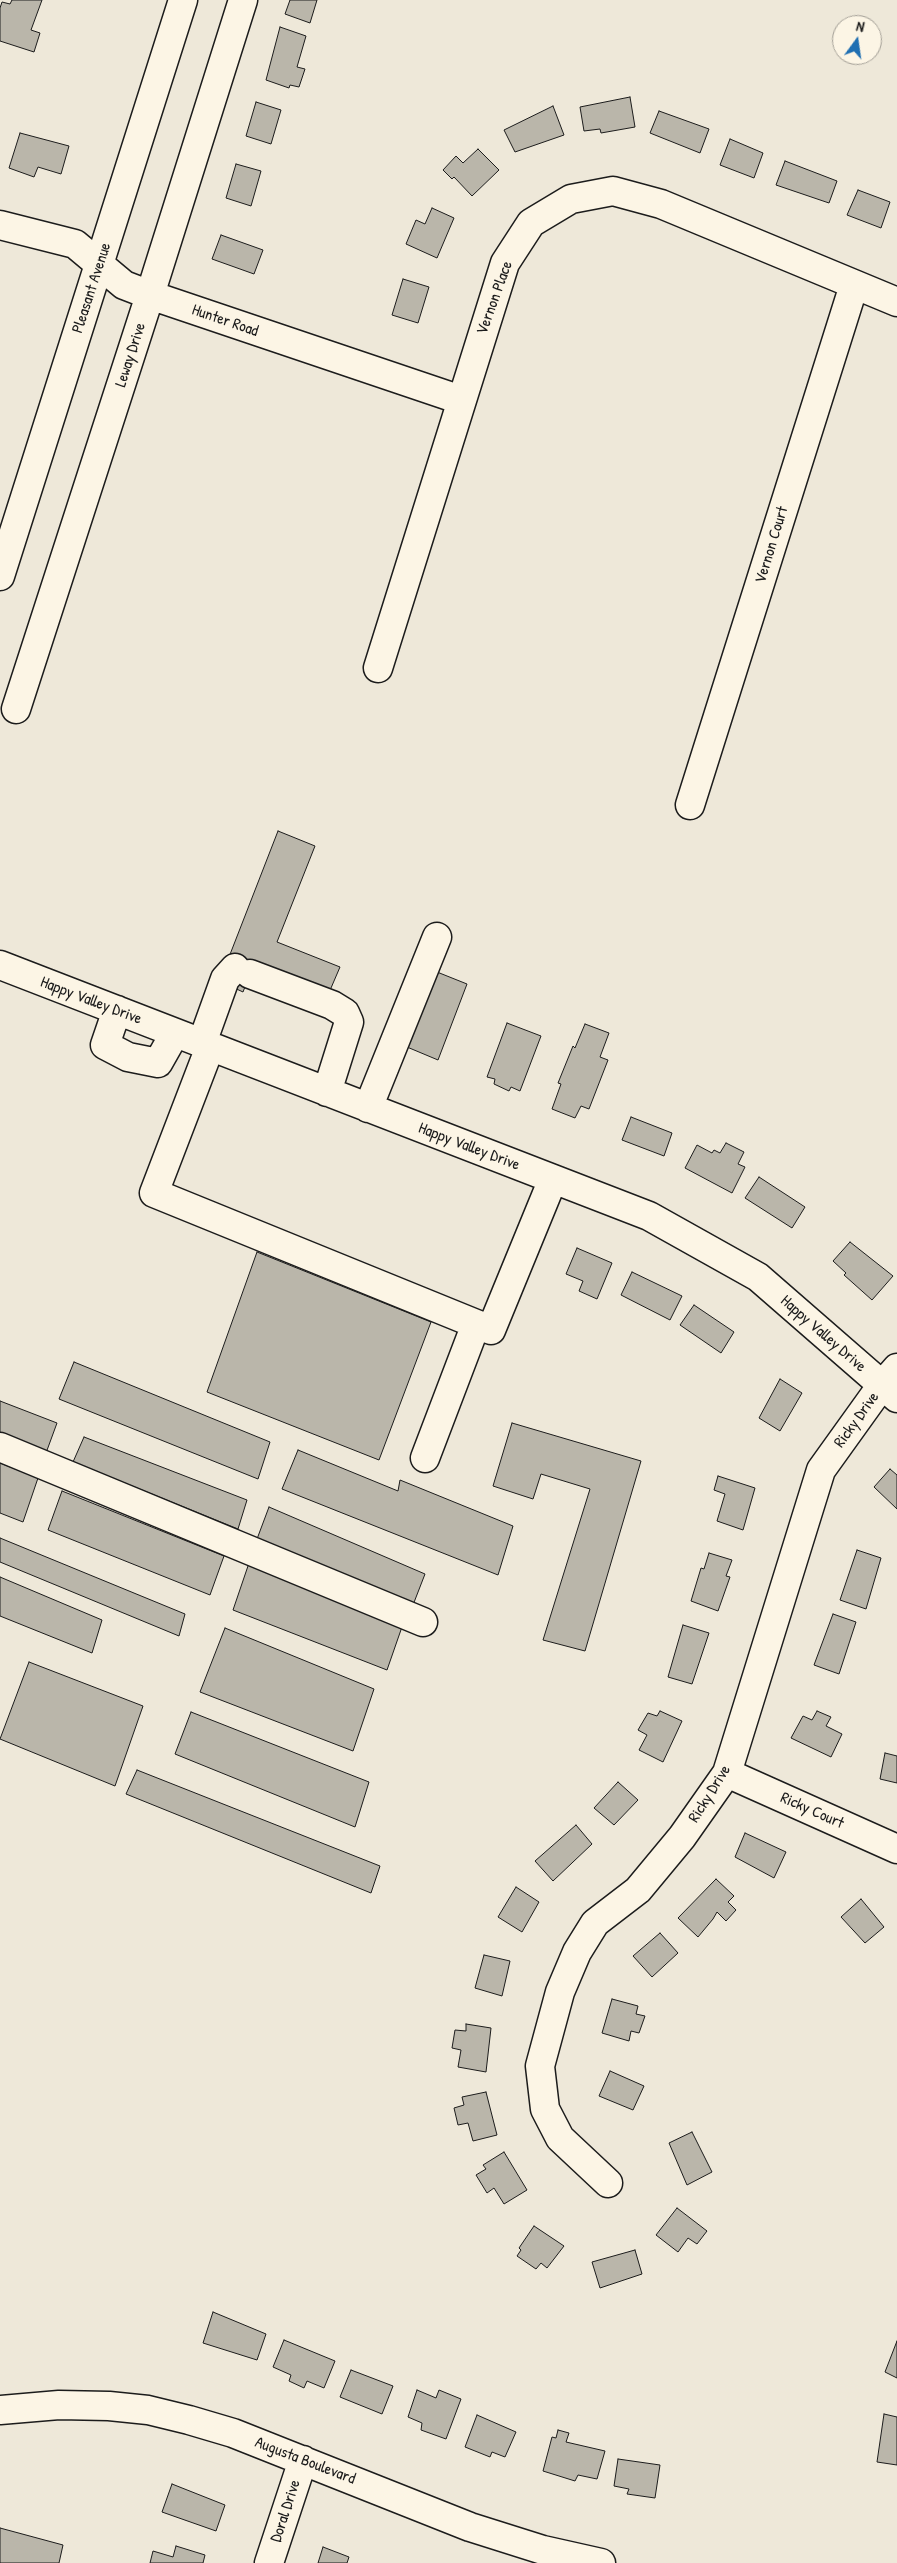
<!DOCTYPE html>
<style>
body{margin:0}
#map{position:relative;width:897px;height:2563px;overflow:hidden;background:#eee8d9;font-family:"Patrick Hand",sans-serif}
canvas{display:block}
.north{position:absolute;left:832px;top:15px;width:50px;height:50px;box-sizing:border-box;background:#fcf5e5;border:1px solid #a29e95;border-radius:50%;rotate:14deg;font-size:14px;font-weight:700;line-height:20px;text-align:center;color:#1c1c1c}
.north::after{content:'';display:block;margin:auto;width:18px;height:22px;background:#1f6fb2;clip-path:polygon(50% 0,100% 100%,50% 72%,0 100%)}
</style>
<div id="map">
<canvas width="897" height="2563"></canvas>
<div class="north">N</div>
</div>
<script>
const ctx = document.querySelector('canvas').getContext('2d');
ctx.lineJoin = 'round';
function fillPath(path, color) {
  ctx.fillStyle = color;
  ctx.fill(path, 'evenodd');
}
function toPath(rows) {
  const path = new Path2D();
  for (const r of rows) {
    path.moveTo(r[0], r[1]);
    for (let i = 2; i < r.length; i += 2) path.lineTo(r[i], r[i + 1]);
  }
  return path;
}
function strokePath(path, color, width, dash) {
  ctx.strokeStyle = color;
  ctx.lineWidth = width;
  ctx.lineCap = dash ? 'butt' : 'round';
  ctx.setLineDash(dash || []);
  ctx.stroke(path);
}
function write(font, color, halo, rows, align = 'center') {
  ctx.font = font + ' "Patrick Hand",sans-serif';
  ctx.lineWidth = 4;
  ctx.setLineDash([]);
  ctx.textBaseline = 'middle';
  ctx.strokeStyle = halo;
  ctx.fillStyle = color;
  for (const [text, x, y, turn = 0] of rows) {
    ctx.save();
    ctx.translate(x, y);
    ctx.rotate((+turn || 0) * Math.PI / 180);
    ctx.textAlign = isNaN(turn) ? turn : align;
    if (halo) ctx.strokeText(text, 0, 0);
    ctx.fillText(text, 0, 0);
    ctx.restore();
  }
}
const building = toPath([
 [12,0,42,0,31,30,40,33,34,52,0,41,0,8,2,2,10,4,12,0],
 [290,0,317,0,310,23,285,14,290,0],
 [280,27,306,36,297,67,305,69,299,87,290,85,289,88,266,80,280,27],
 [630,97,635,127,601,133,600,129,584,131,580,107,630,97],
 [256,102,281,110,271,144,246,136,256,102],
 [553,106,564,135,515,152,504,130,553,106],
 [659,111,709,129,700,153,650,133,659,111],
 [20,133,69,146,61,174,38,167,34,177,9,168,20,133],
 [730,139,763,153,754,178,720,165,730,139],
 [478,149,499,170,472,196,454,177,452,179,443,170,456,156,463,163,478,149],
 [785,161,837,181,829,203,776,185,785,161],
 [236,164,261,171,251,206,226,198,236,164],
 [858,190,890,202,881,228,847,215,858,190],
 [432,208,454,218,437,258,406,244,416,220,425,224,432,208],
 [221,235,263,250,254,274,212,259,221,235],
 [403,279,429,287,418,323,392,315,403,279],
 [278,831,315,846,277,942,340,967,328,995,253,966,243,992,228,985,229,957,278,831],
 [437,972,467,984,438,1060,407,1047,437,972],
 [507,1023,541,1036,520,1091,511,1087,509,1091,494,1084,495,1079,487,1077,507,1023],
 [585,1024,609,1033,600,1057,608,1060,589,1109,581,1106,575,1118,552,1109,561,1084,558,1083,573,1046,575,1048,585,1024],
 [631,1117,672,1133,664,1156,622,1140,631,1117],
 [726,1143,744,1152,738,1164,745,1167,732,1193,685,1168,697,1145,712,1153,714,1150,720,1153,726,1143],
 [759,1177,805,1207,792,1228,745,1198,759,1177],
 [850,1242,893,1276,872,1300,844,1275,846,1273,833,1261,850,1242],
 [577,1248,612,1263,597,1299,579,1291,583,1281,566,1274,577,1248],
 [257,1252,431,1322,379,1460,207,1392,257,1252],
 [632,1272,682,1296,670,1320,621,1295,632,1272],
 [694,1305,734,1332,721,1353,680,1325,694,1305],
 [74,1362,270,1442,258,1479,59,1399,74,1362],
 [780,1379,802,1393,780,1431,759,1418,780,1379],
 [0,1401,57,1423,46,1453,0,1434,0,1401],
 [512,1423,641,1461,585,1651,543,1640,590,1489,541,1474,533,1499,493,1486,512,1423],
 [84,1437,247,1500,238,1529,73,1462,84,1437],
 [298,1450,398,1491,400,1480,513,1526,498,1575,282,1489,298,1450],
 [0,1463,38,1478,23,1522,0,1513,0,1463],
 [890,1469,897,1475,897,1509,874,1487,890,1469],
 [718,1476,755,1488,743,1530,717,1521,725,1494,714,1490,718,1476],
 [62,1491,224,1556,210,1595,48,1530,62,1491],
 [269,1507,425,1574,413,1605,257,1539,269,1507],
 [0,1538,185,1614,179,1636,0,1562,0,1538],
 [857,1550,881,1558,866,1609,840,1600,857,1550],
 [709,1553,732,1560,726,1576,730,1577,718,1611,691,1601,701,1568,704,1569,709,1553],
 [249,1563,403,1624,387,1670,233,1610,249,1563],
 [0,1577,102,1620,92,1653,0,1616,0,1577],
 [833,1614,856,1622,839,1674,814,1665,833,1614],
 [683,1625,709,1633,692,1684,668,1677,683,1625],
 [225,1628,374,1689,353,1751,200,1692,225,1628],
 [29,1662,143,1706,115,1786,0,1739,29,1662],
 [660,1711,682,1721,663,1762,639,1750,647,1735,638,1730,648,1713,657,1716,660,1711],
 [817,1711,831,1717,826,1726,842,1734,831,1757,791,1738,803,1716,812,1720,817,1711],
 [191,1712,369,1782,355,1827,175,1754,191,1712],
 [885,1753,897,1756,897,1783,880,1779,885,1753],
 [137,1770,380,1866,371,1893,126,1794,137,1770],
 [618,1782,638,1800,614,1825,594,1808,618,1782],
 [576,1825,592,1844,553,1881,535,1861,576,1825],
 [745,1833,786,1852,774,1878,735,1857,745,1833],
 [716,1879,734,1896,728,1902,736,1910,726,1921,717,1912,713,1919,698,1937,678,1918,716,1879],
 [516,1887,539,1902,522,1932,498,1917,516,1887],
 [861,1899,884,1927,865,1943,841,1917,861,1899],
 [660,1933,678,1953,652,1977,633,1956,660,1933],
 [484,1955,510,1961,502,1996,475,1988,484,1955],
 [612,1999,638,2006,636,2014,645,2016,639,2033,631,2031,629,2041,602,2033,612,1999],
 [466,2024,491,2028,486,2072,458,2067,461,2050,452,2048,455,2030,466,2031,466,2024],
 [610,2071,644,2086,633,2110,599,2096,610,2071],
 [486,2092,497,2135,473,2141,468,2123,458,2125,454,2108,464,2105,462,2097,486,2092],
 [692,2132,712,2172,687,2185,669,2143,692,2132],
 [504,2152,527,2190,504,2204,494,2188,487,2193,476,2175,486,2169,483,2165,504,2152],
 [677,2208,707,2231,697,2244,688,2238,678,2252,656,2235,677,2208],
 [534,2226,564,2246,547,2268,541,2263,536,2269,517,2256,521,2250,519,2248,534,2226],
 [635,2250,642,2274,600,2288,592,2262,635,2250],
 [213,2312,266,2334,257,2360,203,2343,213,2312],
 [284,2340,335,2361,324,2388,307,2381,304,2388,289,2381,291,2375,273,2367,284,2340],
 [897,2341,897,2378,885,2372,897,2341],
 [351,2370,393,2386,382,2414,340,2397,351,2370],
 [417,2390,436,2398,439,2390,461,2399,446,2439,421,2430,422,2423,408,2417,417,2390],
 [884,2414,897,2417,897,2465,877,2462,884,2414],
 [477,2415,516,2432,505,2457,492,2452,490,2457,465,2447,477,2415],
 [558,2430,569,2433,566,2442,605,2451,597,2479,578,2475,575,2481,543,2471,552,2437,556,2438,558,2430],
 [618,2459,660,2465,655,2498,627,2494,629,2489,614,2486,618,2459],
 [172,2484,225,2505,216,2531,162,2512,172,2484],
 [0,2528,63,2545,59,2563,0,2563,0,2528],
 [176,2546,205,2555,203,2563,150,2563,153,2551,173,2557,176,2546],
 [323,2547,349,2557,347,2563,318,2563,323,2547]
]);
fillPath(building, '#bab6aa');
strokePath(building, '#1c1c1c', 1);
const minor = toPath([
 [0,225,75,244,124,285,150,295,461,400],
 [378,668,505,263,531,223,571,199,613,191,661,204,897,302],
 [16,709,150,295,243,0],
 [690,805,854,285],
 [0,965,649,1216,758,1277,897,1398],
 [250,974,332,1005,345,1013,349,1022,327,1092],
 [117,1010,105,1045,128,1057,158,1063,175,1033],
 [202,1043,225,979,235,968],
 [210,1047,154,1193,491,1330,553,1179],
 [368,1108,437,937],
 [0,1447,423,1622],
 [425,1458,476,1324],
 [727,1773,897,1849],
 [608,2183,560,2138,545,2109,540,2066,560,1992,577,1952,595,1923,638,1890,682,1837,727,1773,821,1470,882,1385,897,1368],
 [0,2410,59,2405,109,2406,148,2410,189,2420,233,2433,470,2527,543,2550,601,2563],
 [269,2563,303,2460]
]);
const major = toPath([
 [0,576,183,0]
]);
strokePath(minor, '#1c1c1c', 31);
strokePath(major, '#1c1c1c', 31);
strokePath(minor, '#fcf5e5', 28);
strokePath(major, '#fcf5e5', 28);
write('16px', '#1c1c1c', '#fcf5e5', [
 ["Pleasant Avenue",92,288,-72],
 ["Vernon Place",495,298,-70],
 ["Hunter Road",225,321,19],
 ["Leway Drive",131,355,-72],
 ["Vernon Court",772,545,-73],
 ["Happy Valley Drive",91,1001,21],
 ["Happy Valley Drive",469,1147,21],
 ["Happy Valley Drive",823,1334,41],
 ["Ricky Drive",857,1420,-54],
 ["Ricky Drive",710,1794,-58],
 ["Ricky Court",812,1811,24],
 ["Augusta Boulevard",305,2461,21],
 ["Doral Drive",286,2511,-72]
]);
</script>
